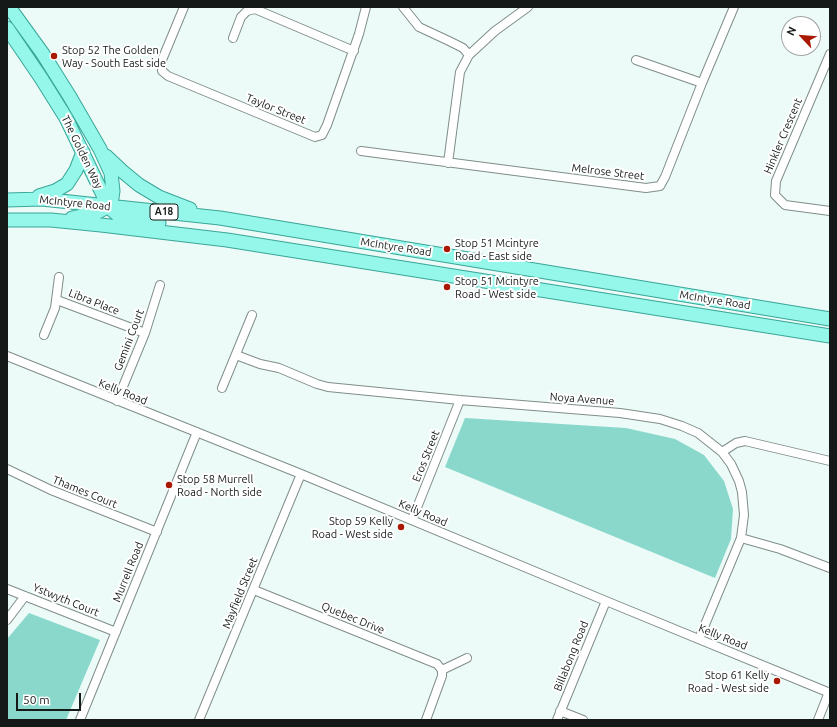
<!DOCTYPE html>
<style>
body{margin:0}
#map{position:relative;width:837px;height:727px;overflow:hidden;background:#ecfbf8;font-family:Ubuntu,sans-serif}
canvas{display:block}
.frame{position:absolute;inset:0;border:8px solid #151a19;pointer-events:none}
.north{position:absolute;left:781px;top:16px;width:40px;height:40px;box-sizing:border-box;background:#fff;border:1px solid #a1a3a3;border-radius:50%;rotate:296deg;font-size:11px;font-weight:700;line-height:16px;text-align:center;color:#151a19}
.north::after{content:'';display:block;margin:auto;width:14px;height:18px;background:#a91902;clip-path:polygon(50% 0,100% 100%,50% 72%,0 100%)}
.scale{position:absolute;left:16px;top:693px;width:65px;height:18px;box-sizing:border-box;border:2px solid #151a19;border-top:0;padding-left:5px;font-size:12px;line-height:14px;white-space:nowrap;color:#151a19;-webkit-text-stroke:3px #fff;paint-order:stroke}
</style>
<div id="map">
<canvas width="837" height="727"></canvas>
<div class="frame"></div>
<div class="north">N</div>
<div class="scale">50 m</div>
</div>
<script>
const ctx = document.querySelector('canvas').getContext('2d');
ctx.lineJoin = 'round';
function fillPath(path, color) {
  ctx.fillStyle = color;
  ctx.fill(path, 'evenodd');
}
function toPath(rows) {
  const path = new Path2D();
  for (const r of rows) {
    path.moveTo(r[0], r[1]);
    for (let i = 2; i < r.length; i += 2) path.lineTo(r[i], r[i + 1]);
  }
  return path;
}
function strokePath(path, color, width, dash) {
  ctx.strokeStyle = color;
  ctx.lineWidth = width;
  ctx.lineCap = dash ? 'butt' : 'round';
  ctx.setLineDash(dash || []);
  ctx.stroke(path);
}
function write(font, color, halo, rows, align = 'center') {
  ctx.font = font + ' Ubuntu,sans-serif';
  ctx.lineWidth = 4;
  ctx.setLineDash([]);
  ctx.textBaseline = 'middle';
  ctx.strokeStyle = halo;
  ctx.fillStyle = color;
  for (const [text, x, y, turn = 0] of rows) {
    ctx.save();
    ctx.translate(x, y);
    ctx.rotate((+turn || 0) * Math.PI / 180);
    ctx.textAlign = isNaN(turn) ? turn : align;
    if (halo) ctx.strokeText(text, 0, 0);
    ctx.fillText(text, 0, 0);
    ctx.restore();
  }
}
fillPath(toPath([
 [465,418,626,428,675,439,704,455,724,481,733,509,731,539,715,578,445,467],
 [29,613,100,640,66,720,7,720,7,639]
]), '#8ad8cb');
const street = toPath([
 [184,7,162,60,162,71,168,76,315,137,322,135,327,125,359,34,366,7],
 [403,7,419,27,449,41,463,48,469,55],
 [233,38,241,17,247,11,255,9,354,51],
 [830,54,776,181,775,195,785,205,830,211],
 [636,60,702,83],
 [361,151,646,188,660,186,665,177,702,83,734,7],
 [448,163,460,72,469,55,495,31,528,7],
 [57,300,145,333],
 [44,335,55,308,59,277],
 [236,355,260,364,279,368,317,384,328,387,460,400,620,413,660,419,682,426,698,433,722,452,731,464,739,481,742,492,744,515,741,538,699,639],
 [7,356,301,474,606,601,830,693],
 [222,388,252,315],
 [117,401,145,333,160,285],
 [722,452,736,443,745,441,830,461],
 [7,469,51,490,157,532],
 [412,520,460,400],
 [741,538,780,549,830,568],
 [7,589,116,632],
 [254,590,437,664,442,670,442,676,426,720],
 [7,620,25,596],
 [442,670,467,658],
 [560,711,583,720],
 [80,720,197,432],
 [199,720,301,474],
 [557,720,606,601],
 [818,720,829,692]
]);
const primary = toPath([
 [9,7,43,54,70,97,100,149,111,173,113,191,112,198,109,206,96,213,72,218],
 [7,28,41,78,66,118,104,197,111,209,119,216,125,217,159,223],
 [106,156,122,171,139,185,159,197,190,209],
 [39,196,55,191,67,184,76,170,83,152],
 [7,200,42,199,220,218,830,319],
 [7,220,51,220,101,225,227,240,830,336]
]);
strokePath(street, '#808d8a', 10);
strokePath(primary, '#39a698', 15);
strokePath(street, '#fff', 8);
strokePath(primary, '#94f7ea', 13);
for (const [x, y, r, color] of [
 [54,56,4,"#a91902"],
 [447,249,4,"#a91902"],
 [447,287,4,"#a91902"],
 [169,485,4,"#a91902"],
 [401,527,4,"#a91902"],
 [777,681,4,"#a91902"]
]) {
  const dot = new Path2D();
  dot.arc(x, y, r, 0, 2 * Math.PI);
  ctx.fillStyle = color;
  ctx.fill(dot);
  strokePath(dot, '#fff', 1.5);
}
for (const [x, y, w] of [
 [164,212,28]
]) {
  const box = new Path2D();
  box.roundRect(x - w / 2, y - 8, w, 16, 3);
  ctx.fillStyle = '#fff';
  ctx.fill(box);
  strokePath(box, '#151a19', 1);
}
write('bold 10px', '#151a19', null, [
 ["A18",164,212]
]);
write('11px', '#151a19', '#fff', [
 ["Stop 52 The Golden",62,50],
 ["Way - South East side",62,63],
 ["Stop 51 Mcintyre",455,243],
 ["Road - East side",455,256],
 ["Stop 51 Mcintyre",455,281],
 ["Road - West side",455,294],
 ["Stop 58 Murrell",177,479],
 ["Road - North side",177,492],
 ["Stop 59 Kelly",393,521,"right"],
 ["Road - West side",393,534,"right"],
 ["Stop 61 Kelly",769,675,"right"],
 ["Road - West side",769,688,"right"]
], 'left');
write('11px', '#151a19', '#fff', [
 ["Taylor Street",276,109,22],
 ["Hinkler Crescent",783,136,-67],
 ["The Golden Way",82,152,64],
 ["Melrose Street",608,172,7],
 ["McIntyre Road",75,203,6],
 ["McIntyre Road",396,247,9],
 ["McIntyre Road",715,300,9],
 ["Libra Place",94,302,21],
 ["Gemini Court",129,340,-69],
 ["Kelly Road",123,392,22],
 ["Noya Avenue",582,399,4],
 ["Eros Street",426,456,-68],
 ["Thames Court",85,492,22],
 ["Kelly Road",423,513,23],
 ["Murrell Road",128,572,-68],
 ["Mayfield Street",240,593,-68],
 ["Ystwyth Court",66,600,22],
 ["Quebec Drive",353,618,22],
 ["Kelly Road",723,637,22],
 ["Billabong Road",571,656,-68]
]);
</script>
